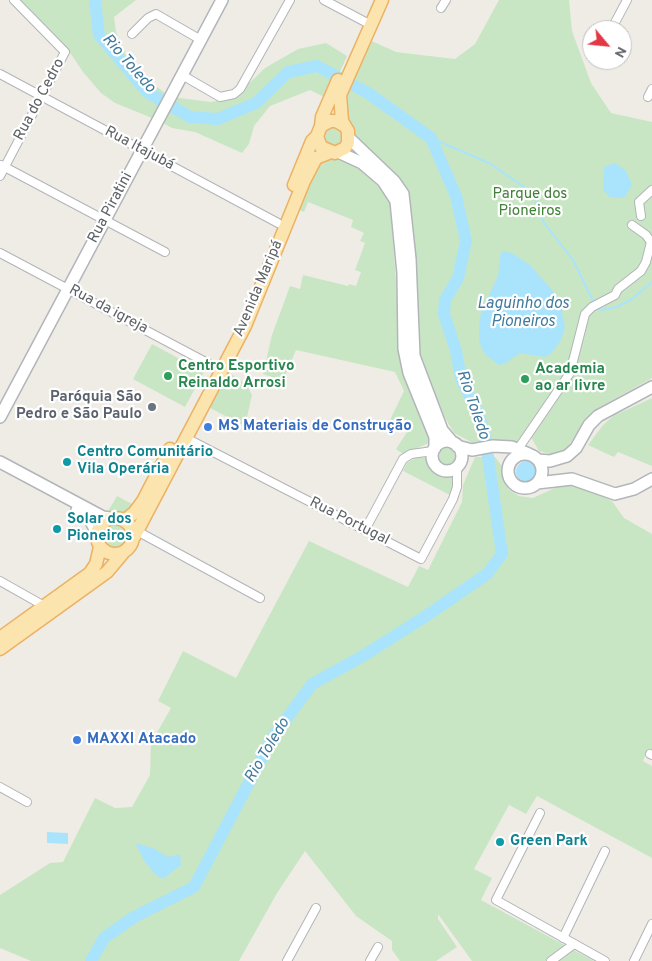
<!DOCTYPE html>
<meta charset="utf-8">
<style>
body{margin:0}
#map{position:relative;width:652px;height:961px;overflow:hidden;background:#efece6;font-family:Overpass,sans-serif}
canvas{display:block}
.north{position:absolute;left:582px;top:20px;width:50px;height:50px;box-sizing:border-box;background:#fff;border:1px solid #bfc0c2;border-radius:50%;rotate:118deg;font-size:14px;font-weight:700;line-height:20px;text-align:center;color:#5e6266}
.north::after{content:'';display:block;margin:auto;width:18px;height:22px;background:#e33844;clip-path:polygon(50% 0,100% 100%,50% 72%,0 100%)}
</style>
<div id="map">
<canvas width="652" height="961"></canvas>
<div class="north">N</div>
</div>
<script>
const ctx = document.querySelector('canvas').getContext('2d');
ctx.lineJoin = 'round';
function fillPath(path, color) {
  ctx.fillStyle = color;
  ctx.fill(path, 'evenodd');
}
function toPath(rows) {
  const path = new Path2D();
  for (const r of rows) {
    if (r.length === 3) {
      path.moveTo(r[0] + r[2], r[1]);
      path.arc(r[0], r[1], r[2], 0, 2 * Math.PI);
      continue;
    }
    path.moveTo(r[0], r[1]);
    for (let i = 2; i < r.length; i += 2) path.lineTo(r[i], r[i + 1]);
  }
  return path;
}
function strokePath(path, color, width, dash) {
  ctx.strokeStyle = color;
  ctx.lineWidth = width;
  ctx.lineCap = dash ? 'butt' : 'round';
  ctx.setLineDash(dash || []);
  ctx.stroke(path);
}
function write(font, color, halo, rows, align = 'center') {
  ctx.font = font + ' Overpass,sans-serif';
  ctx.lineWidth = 4.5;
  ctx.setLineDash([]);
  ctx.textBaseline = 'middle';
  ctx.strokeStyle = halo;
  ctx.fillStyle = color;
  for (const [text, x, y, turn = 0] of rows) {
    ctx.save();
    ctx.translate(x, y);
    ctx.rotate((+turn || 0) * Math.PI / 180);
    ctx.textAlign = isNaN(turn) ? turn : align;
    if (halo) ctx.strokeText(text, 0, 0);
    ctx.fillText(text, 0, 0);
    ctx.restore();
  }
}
fillPath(toPath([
 [16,0,136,0,114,17,116,32,129,62,143,76,169,96,157,120,115,103,101,93,83,72,67,48],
 [499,0,569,0,572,31,591,83,611,113,652,122,652,378,598,408,587,418,565,451,554,455,539,451,532,439,521,437,517,442,498,440,473,443,454,433,444,416,419,358,407,196,357,140,348,123,344,103,365,38,396,52,455,59,475,44],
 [326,43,347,56,328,99,310,90,270,106,254,126,249,144,242,153,195,132,172,128,159,121,172,97,211,102,227,99,241,91,265,68,298,49],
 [336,125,346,135,339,148,325,144,323,133,325,129],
 [333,158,350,163,360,169,384,192,390,203,402,358,430,434,429,443,403,454,396,449,407,432,389,422,404,391,395,372,296,350,283,381,263,374,272,335,290,286,300,289,303,275,348,286,349,284,356,286,361,272,355,270,365,243,360,241,364,233,351,227,353,220,308,202,304,212,299,210,315,171,323,162],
 [152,344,204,372,185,407,133,379],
 [227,371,247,385,252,395,245,426,208,407],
 [652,398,652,466,618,452,614,457,588,445,603,425,613,416],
 [448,457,12],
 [417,457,426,458,441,473,446,475,455,475,452,496,403,471,407,463],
 [475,457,495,457,502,466,503,478,508,489,519,496,533,498,561,485,579,485,612,501,624,518,652,534,652,750,648,749,643,761,652,766,652,858,537,796,526,814,509,805,474,869,492,878,481,900,594,961,472,961,438,914,438,919,457,947,436,961,400,961,392,950,392,941,356,916,305,851,277,893,239,961,31,961,0,948,0,895,50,863,63,862,95,798,115,808,132,807,150,775,151,743,171,708,158,701,183,651,236,678,309,541,408,587,419,566,428,570,462,502,463,485],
 [117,496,134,505,124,514,113,516,107,513],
 [115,536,13]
]), '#c9e6c4');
fillPath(toPath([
 [615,163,626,171,632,185,624,198,610,197,603,190,604,167],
 [501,251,512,253,530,265,559,298,565,327,561,340,550,355,544,357,520,353,504,364,499,365,486,355,482,349,479,341,479,327,481,312,498,276],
 [527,472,11],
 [47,832,68,833,68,844,47,843],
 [135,843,153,848,168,857,180,854,181,865,163,879,156,875,145,862]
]), '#a9e4fc');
strokePath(toPath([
 [431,138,489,163,533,193,544,223,573,260,594,303],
 [597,306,601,310,617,307,632,299,652,282]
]), '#a9e4fc', 2);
strokePath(toPath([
 [91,961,104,938,134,917,194,887,273,737,312,684,363,656,426,616,487,574,502,554,485,436,479,416,461,378,456,351,444,314,445,300,458,278,466,241,456,196,431,138,368,93,317,66,288,72,256,103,218,119,190,117,147,92,99,35,95,0]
]), '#a9e4fc', 12);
const street = toPath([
 [324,0,371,25],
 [441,8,446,0],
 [611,30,627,0],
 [132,34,148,18,156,14,201,40],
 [0,74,278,223],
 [182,75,220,97,234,94,240,89,290,0],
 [648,97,652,89],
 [1,165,165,252],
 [0,176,65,52,14,0],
 [641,216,639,202,652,190],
 [0,253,215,367],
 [186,438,421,559,453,499,457,487,457,467],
 [518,449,570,373,585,314,592,307,615,295,618,289,641,271,646,262,651,242,646,235,632,225],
 [365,530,403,459,411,454,433,451],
 [137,531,260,598],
 [0,581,46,607],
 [650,754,652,755],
 [0,787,27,802],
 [540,813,496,900,605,961],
 [563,938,605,851],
 [287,961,316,908],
 [370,961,378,947],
 [551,961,574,944],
 [634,961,652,924]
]);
const secondary = toPath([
 [349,138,394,181,403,194,410,259,414,356,442,430,453,443],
 [338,152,362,163,383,181,396,201,403,273,404,349,409,373,435,437,435,448],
 [0,417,222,0],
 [447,456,15],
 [457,446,472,450,493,446,512,447,529,454],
 [525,471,17],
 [538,460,550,461,567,456,576,448,589,425,598,416,652,387],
 [0,462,103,517,110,518],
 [537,483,572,479,615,494,634,489,652,479],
 [77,510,89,518,97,533]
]);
const primary = toPath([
 [321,126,322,117,338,80],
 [345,126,336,121,330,121,321,126,317,136,321,147,335,153,345,148,348,143,348,131,342,121,340,95,382,0],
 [294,185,312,141,317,136],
 [115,536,18],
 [125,520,134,513,143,501,170,449],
 [134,537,245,326,304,181,316,158,331,152],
 [0,638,90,573,96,564,100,547],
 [0,649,107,572,123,553]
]);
strokePath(street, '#b1b4b8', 10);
strokePath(secondary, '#b2b6ba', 14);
strokePath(primary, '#ecb162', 15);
strokePath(street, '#fff', 8);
strokePath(secondary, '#fff', 11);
strokePath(primary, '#fce4ae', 12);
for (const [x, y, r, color] of [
 [168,376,5,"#2e9e5b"],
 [525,379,5,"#2e9e5b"],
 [152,407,5,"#6b7280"],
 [208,427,5,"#3f7fe0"],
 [67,462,5,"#0f9aa8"],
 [57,529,5,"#0f9aa8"],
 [77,740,5,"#3f7fe0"],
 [500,842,5,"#0f9aa8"]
]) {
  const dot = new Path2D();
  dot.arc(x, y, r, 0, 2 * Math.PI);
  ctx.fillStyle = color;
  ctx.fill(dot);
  strokePath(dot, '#fff', 2);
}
write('15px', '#5e6266', '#fff', [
 ["Rua do Cedro",40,100,-62],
 ["Rua Itajubá",139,149,28],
 ["Rua Piratini",111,208,-62],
 ["Avenida Maripá",259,289,-67],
 ["Rua da igreja",108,310,28],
 ["Rua Portugal",349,522,27]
]);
write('15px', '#408238', '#fff', [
 ["Parque dos",530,195],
 ["Pioneiros",530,212]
]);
write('bold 15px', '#27864d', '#fff', [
 ["Centro Esportivo",178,367],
 ["Reinaldo Arrosi",178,384],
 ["Academia",535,370],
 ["ao ar livre",535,387]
], 'left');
write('bold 15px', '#5b616d', '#fff', [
 ["Paróquia São",142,398],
 ["Pedro e São Paulo",142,415]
], 'right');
write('bold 15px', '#366cbe', '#fff', [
 ["MS Materiais de Construção",218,427],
 ["MAXXI Atacado",87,740]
], 'left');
write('bold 15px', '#0d838f', '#fff', [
 ["Centro Comunitário",77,453],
 ["Vila Operária",77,470],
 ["Solar dos",67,520],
 ["Pioneiros",67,537],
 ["Green Park",510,842]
], 'left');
write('italic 16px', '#407b9d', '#fff', [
 ["Rio Toledo",128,64,49],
 ["Laguinho dos",523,305],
 ["Pioneiros",523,323],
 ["Rio Toledo",472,405,71],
 ["Rio Toledo",268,751,-59]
]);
</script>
